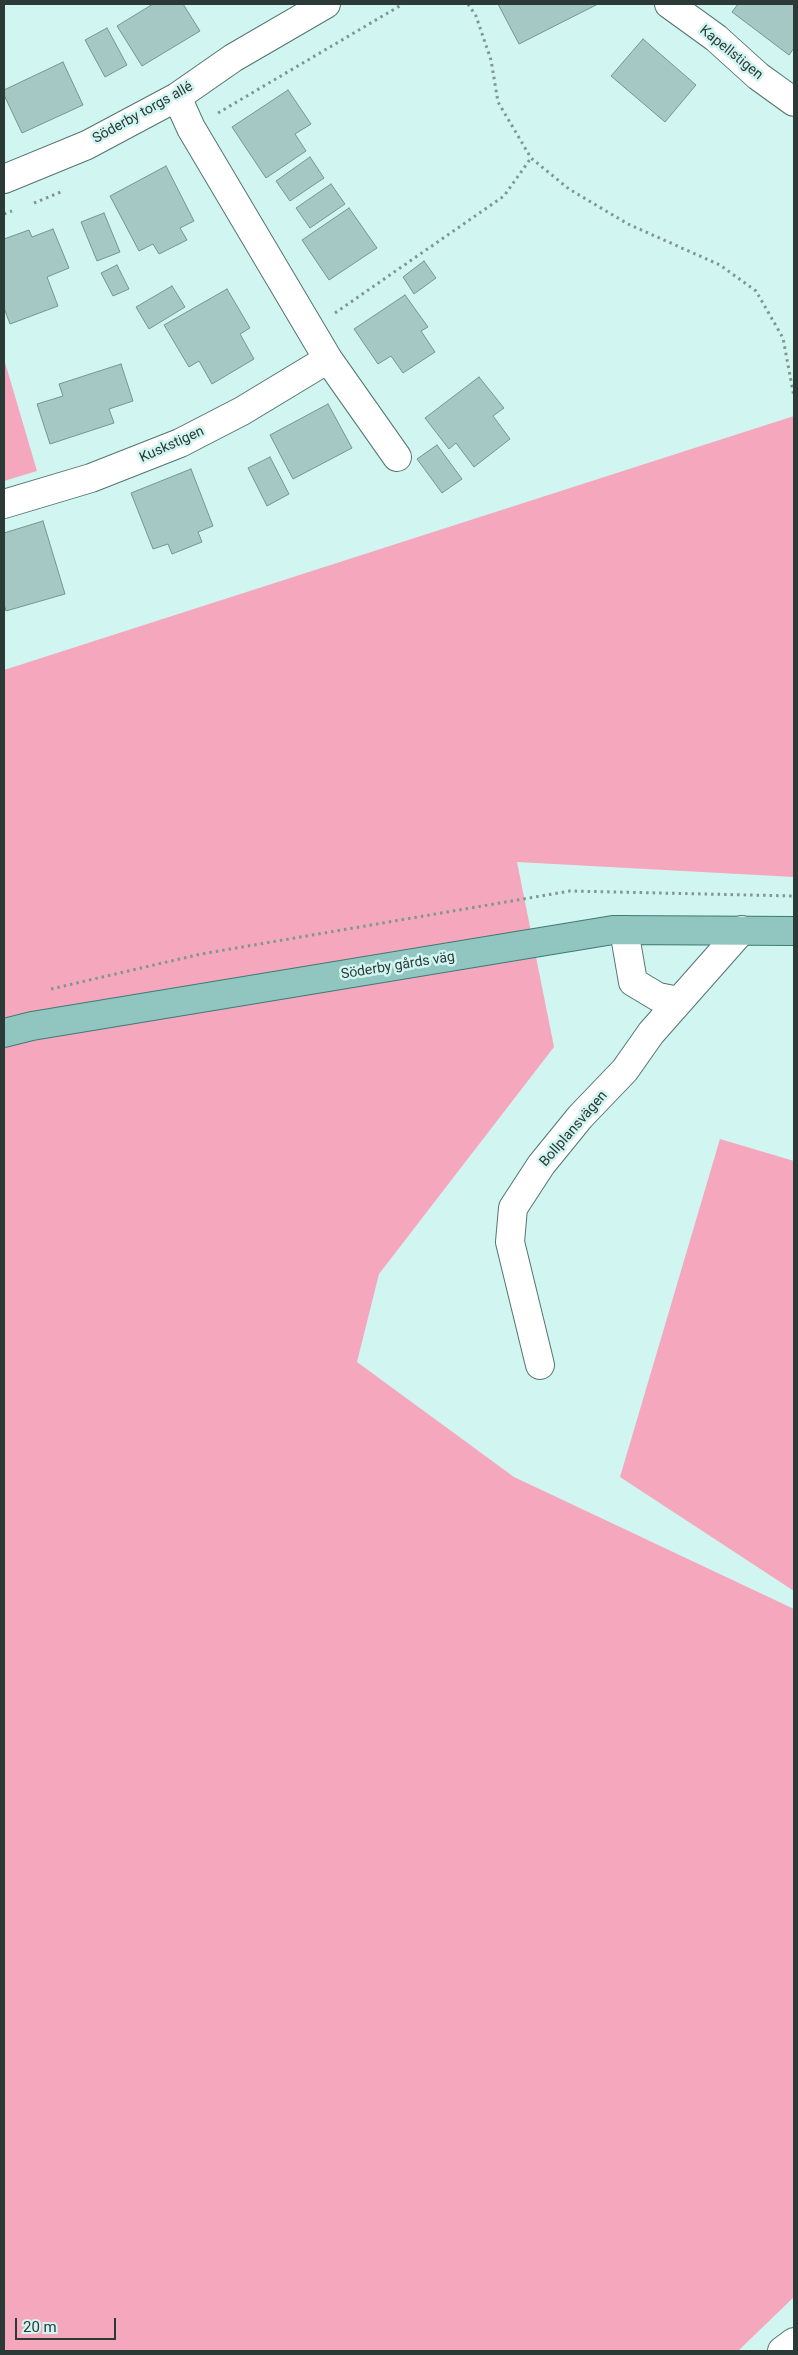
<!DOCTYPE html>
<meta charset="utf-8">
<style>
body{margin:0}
#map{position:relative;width:798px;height:2355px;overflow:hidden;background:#d1f5f0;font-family:Roboto,sans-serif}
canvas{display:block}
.frame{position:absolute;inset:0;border:5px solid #2b3937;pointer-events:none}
.scale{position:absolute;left:15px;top:2318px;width:101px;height:22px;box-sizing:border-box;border:2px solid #2b3937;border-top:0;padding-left:6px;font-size:15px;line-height:18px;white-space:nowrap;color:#2b3937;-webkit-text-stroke:4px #d1f5f0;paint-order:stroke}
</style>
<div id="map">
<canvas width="798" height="2355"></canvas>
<div class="frame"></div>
<div class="scale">20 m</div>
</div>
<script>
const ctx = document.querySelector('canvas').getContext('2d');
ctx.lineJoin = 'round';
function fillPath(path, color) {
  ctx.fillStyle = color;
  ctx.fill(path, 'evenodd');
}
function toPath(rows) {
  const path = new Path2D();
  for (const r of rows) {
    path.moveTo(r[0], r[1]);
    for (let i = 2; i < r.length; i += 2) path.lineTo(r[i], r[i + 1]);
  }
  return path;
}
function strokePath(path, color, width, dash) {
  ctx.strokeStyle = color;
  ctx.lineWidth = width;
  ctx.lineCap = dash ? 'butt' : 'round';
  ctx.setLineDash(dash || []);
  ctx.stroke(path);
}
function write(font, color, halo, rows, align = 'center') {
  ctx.font = font + ' Roboto,sans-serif';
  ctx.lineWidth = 5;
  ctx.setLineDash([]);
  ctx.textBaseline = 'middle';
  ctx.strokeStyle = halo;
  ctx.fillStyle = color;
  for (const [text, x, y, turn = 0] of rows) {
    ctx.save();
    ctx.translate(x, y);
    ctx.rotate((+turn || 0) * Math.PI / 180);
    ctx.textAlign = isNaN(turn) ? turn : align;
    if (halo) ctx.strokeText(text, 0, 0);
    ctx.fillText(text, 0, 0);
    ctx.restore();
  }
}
fillPath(toPath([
 [4,359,37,471,4,481],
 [794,416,794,877,517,862,554,1047,379,1274,357,1362,514,1477,794,1609,794,2297,738,2351,4,2351,4,670],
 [720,1139,794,1161,794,1591,620,1477]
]), '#f5a8bd');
const building = toPath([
 [153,4,183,4,200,31,142,66,117,26,153,4],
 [498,4,598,4,519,44,498,4],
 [738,4,794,4,794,48,789,55,732,12,738,4],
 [107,28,127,65,105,77,85,40,107,28],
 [643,39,696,85,665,122,611,76,643,39],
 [63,62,83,105,22,133,4,95,4,90,63,62],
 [288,90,311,124,295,134,306,151,266,178,232,127,288,90],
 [310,157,324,178,290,201,276,181,310,157],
 [166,166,194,221,180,228,187,240,159,254,153,244,139,251,110,196,166,166],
 [331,184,345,204,310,228,296,208,331,184],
 [349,208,377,248,329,280,302,240,349,208],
 [104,213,120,252,97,261,81,222,104,213],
 [53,229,69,268,47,277,58,306,10,324,4,308,4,239,29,230,32,237,53,229],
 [424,261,436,278,414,294,403,277,424,261],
 [117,265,129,289,113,296,101,273,117,265],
 [172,286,185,307,149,329,136,307,172,286],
 [227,289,250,328,240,334,254,359,212,384,199,361,189,367,164,325,227,289],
 [405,295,428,327,421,331,435,352,403,373,391,356,378,364,354,329,405,295],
 [121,364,133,401,109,409,114,423,50,444,37,404,63,396,59,384,121,364],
 [479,377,504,408,493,416,510,439,474,467,456,443,449,449,425,418,479,377],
 [328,404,352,448,293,479,270,435,328,404],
 [437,445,462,479,442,493,417,459,437,445],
 [270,457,289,494,267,506,248,468,270,457],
 [191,469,213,526,198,532,202,542,172,554,168,544,153,549,131,493,191,469],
 [43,521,65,594,6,611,4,604,4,533,43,521]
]);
fillPath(building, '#a5c8c4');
strokePath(building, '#749691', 1);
const minor = toPath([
 [669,4,716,38,758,76,794,102],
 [4,179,87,145,177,97,233,58,326,4],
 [328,359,397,457],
 [4,504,91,478,180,443,242,411,328,359,191,128,177,97],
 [624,930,633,982,658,997,679,1001],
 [540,1365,510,1242,513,1208,541,1165,580,1117,625,1070,651,1033,742,930],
 [782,2351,794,2342]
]);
const major = toPath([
 [4,1033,32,1026,613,930,794,931]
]);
strokePath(minor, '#547470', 30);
strokePath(major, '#3d7b75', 30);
strokePath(toPath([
 [468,4,476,16,491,60,498,102,531,158,569,189,628,224,720,265,756,291,783,338,794,397],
 [218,113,403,4],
 [34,203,63,191],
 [4,214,12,211],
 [335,313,504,196,531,158],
 [51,989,201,954,570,891,794,896]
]), '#7e9793', 3, [2.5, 4]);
strokePath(minor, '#fff', 28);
strokePath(major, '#91c5c0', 28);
write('14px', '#2b3937', '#d1f5f0', [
 ["Kapellstigen",731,53,39],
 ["Söderby torgs allé",143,113,-29],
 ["Kuskstigen",172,445,-24],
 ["Söderby gårds väg",398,966,-9],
 ["Bollplansvägen",574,1129,-49]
]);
</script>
